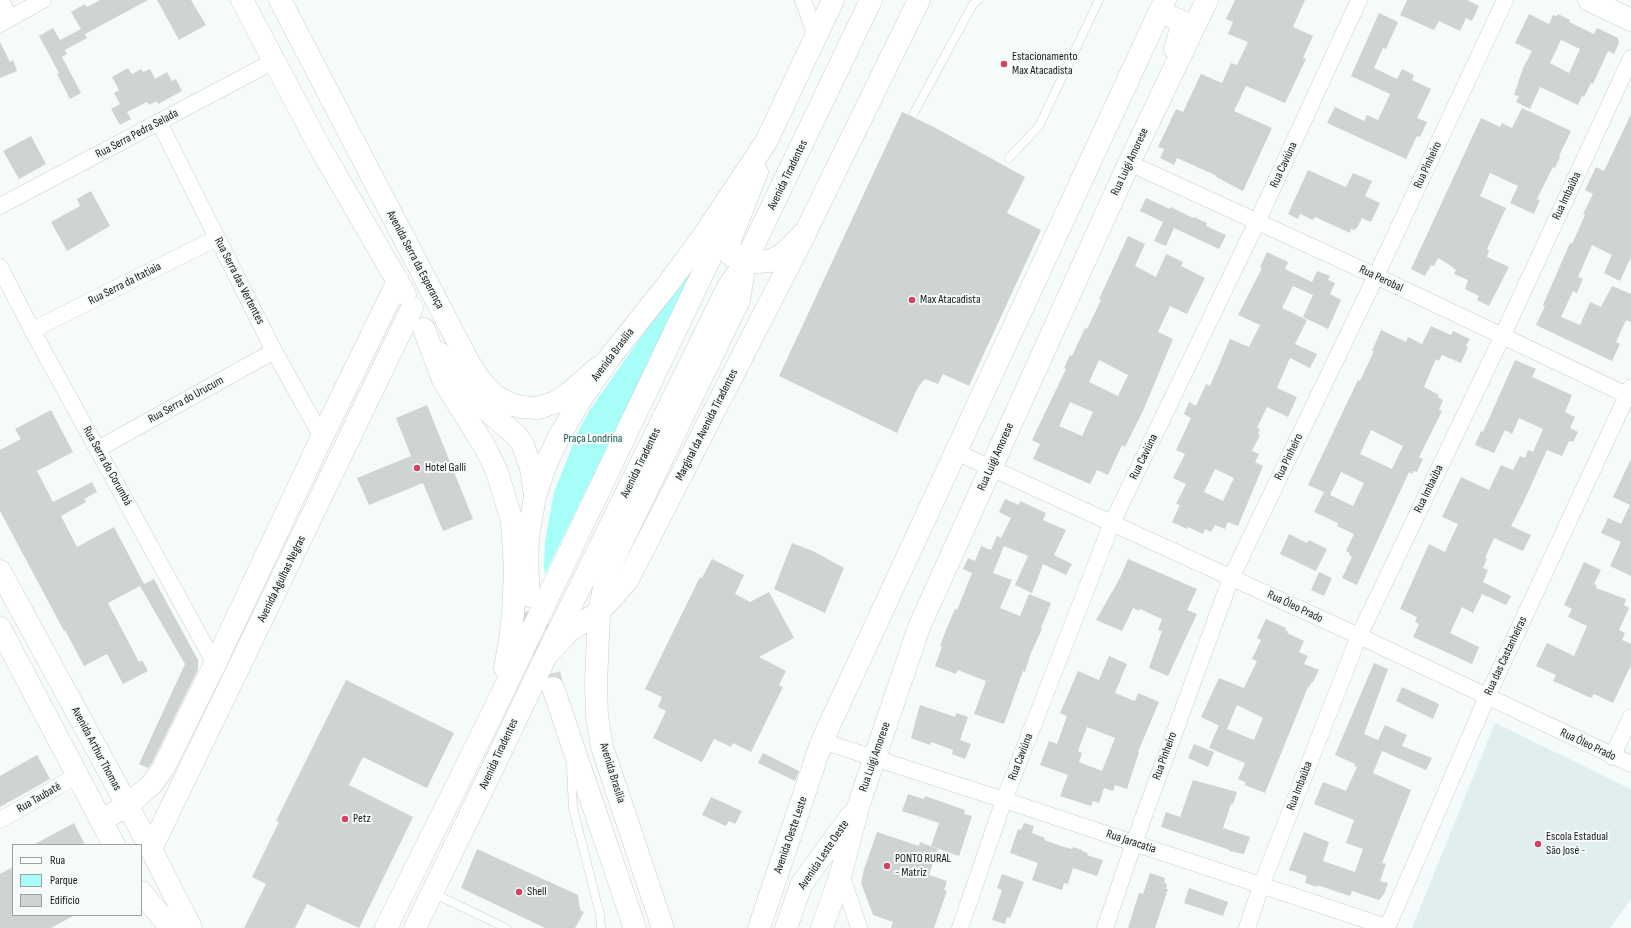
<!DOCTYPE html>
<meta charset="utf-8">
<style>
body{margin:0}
#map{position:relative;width:1631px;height:928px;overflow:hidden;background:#f4fbfa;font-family:"Sofia Sans Condensed",sans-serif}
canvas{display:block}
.legend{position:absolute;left:12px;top:844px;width:130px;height:72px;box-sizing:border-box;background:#f4fbfa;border:1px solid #9ca1a0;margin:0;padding:5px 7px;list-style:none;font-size:12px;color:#171919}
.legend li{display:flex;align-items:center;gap:8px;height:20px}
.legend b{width:20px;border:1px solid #9ca1a0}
</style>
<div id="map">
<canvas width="1631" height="928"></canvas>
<ul class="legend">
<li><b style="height:5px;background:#fff"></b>Rua</li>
<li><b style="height:11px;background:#a7fef9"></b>Parque</li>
<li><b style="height:11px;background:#ced4d3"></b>Edifício</li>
</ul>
</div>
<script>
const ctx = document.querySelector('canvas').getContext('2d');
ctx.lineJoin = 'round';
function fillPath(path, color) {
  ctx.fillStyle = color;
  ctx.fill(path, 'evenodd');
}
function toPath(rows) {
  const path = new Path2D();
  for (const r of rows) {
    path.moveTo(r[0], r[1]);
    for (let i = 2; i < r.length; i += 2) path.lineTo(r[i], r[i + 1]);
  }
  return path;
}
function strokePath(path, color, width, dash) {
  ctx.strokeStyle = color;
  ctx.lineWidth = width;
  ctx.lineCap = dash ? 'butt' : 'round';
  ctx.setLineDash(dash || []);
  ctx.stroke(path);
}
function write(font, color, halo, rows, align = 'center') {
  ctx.font = font + ' "Sofia Sans Condensed",sans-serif';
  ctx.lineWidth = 4;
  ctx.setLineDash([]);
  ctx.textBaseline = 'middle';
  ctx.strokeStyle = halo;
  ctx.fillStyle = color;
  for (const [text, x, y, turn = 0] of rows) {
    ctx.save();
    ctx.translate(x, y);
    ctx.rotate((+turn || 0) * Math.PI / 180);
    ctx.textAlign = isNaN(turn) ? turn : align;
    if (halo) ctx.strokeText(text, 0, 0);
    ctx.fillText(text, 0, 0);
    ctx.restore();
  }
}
fillPath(toPath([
 [1495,723,1631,789,1631,899,1610,928,1412,928]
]), '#e0efee');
fillPath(toPath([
 [706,245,545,574,544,567,545,542,554,492,578,432,589,411]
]), '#a7fef9');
fillPath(toPath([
 [100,0,148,0,85,34,87,38,65,50,67,54,62,57,81,93,70,99,57,74,59,73,39,36,53,28,60,40,81,29,71,12,85,4,87,7],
 [157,0,191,0,206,25,179,40],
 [1235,0,1305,0,1293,27,1313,36,1303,58,1306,59,1285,103,1246,86,1234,111,1272,128,1243,191,1218,178,1215,175,1177,158,1174,165,1160,158,1164,149,1158,147,1176,109,1183,112,1201,74,1222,83,1231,63,1237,65,1248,42,1228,34,1233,22,1226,19],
 [1407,0,1467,0,1479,6,1472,21,1466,18,1460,31,1439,21,1434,30,1400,15],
 [1379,13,1398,22,1386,49,1383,48,1374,68,1397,79,1402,69,1414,75,1412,80,1431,89,1417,118,1427,122,1420,137,1417,136,1406,159,1327,123,1335,107,1364,121,1367,115,1378,120,1390,94,1351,76],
 [1529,14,1549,24,1553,15,1557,16,1558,14,1570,20,1569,22,1594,34,1597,28,1618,38,1619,43,1614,54,1608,51,1593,84,1591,83,1584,97,1582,96,1578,105,1540,87,1530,109,1516,102,1519,96,1514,95,1523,68,1532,51,1515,43],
 [1561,40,1580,49,1569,73,1550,63],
 [0,42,10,62,13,60,17,71,0,78],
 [128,68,132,74,141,69,143,72,150,69,155,79,167,72,172,81,176,79,182,91,158,104,157,101,149,105,147,102,127,112,131,119,120,125,111,109,120,104,114,93,119,90,112,77],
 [1522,108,1571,131,1559,156,1560,157,1555,168,1553,167,1537,199,1540,200,1534,214,1510,203,1518,186,1490,173,1480,196,1506,208,1487,249,1489,250,1487,257,1509,267,1489,306,1477,300,1479,296,1465,289,1468,280,1454,274,1456,270,1448,264,1438,258,1434,266,1431,265,1425,276,1411,269,1481,118,1500,127,1502,123,1512,128],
 [902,112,934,127,1025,177,1007,213,1041,230,969,386,943,374,938,384,925,379,918,387,897,433,779,376],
 [1631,114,1631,257,1620,281,1604,273,1612,255,1592,245,1578,277,1583,279,1577,293,1573,291,1561,317,1580,325,1590,302,1601,307,1612,286,1631,294,1631,322,1626,320,1616,342,1620,344,1612,361,1536,325,1545,306,1543,305,1570,243,1572,244,1585,215,1583,214,1593,194,1585,190,1596,167,1604,171],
 [31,136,46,164,19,179,3,151],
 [1308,170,1346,187,1353,173,1372,181,1365,196,1380,203,1371,222,1362,218,1357,228,1356,228,1355,230,1351,229,1350,233,1315,217,1313,220,1300,214,1298,219,1288,214],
 [91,191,110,226,67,251,51,222,80,206,77,199],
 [1146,198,1170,209,1171,207,1193,218,1194,217,1207,223,1206,226,1226,235,1219,249,1174,228,1166,246,1154,241,1163,222,1140,211],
 [1128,236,1145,244,1135,266,1156,277,1166,254,1183,262,1181,266,1205,278,1187,314,1170,306,1158,332,1173,339,1143,411,1125,447,1122,445,1108,475,1097,470,1090,484,1033,459,1040,444,1032,440,1066,369,1064,368,1070,355,1072,356,1085,328,1087,329,1101,300,1099,299],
 [1099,360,1128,375,1118,396,1089,382],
 [1070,402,1093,412,1082,436,1059,426],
 [1267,252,1288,262,1285,269,1312,282,1317,271,1330,276,1328,280,1335,283,1330,294,1341,300,1328,329,1303,317,1313,295,1293,286,1282,308,1307,320,1295,344,1317,354,1310,368,1290,358,1277,388,1297,397,1288,417,1267,407,1257,428,1260,429,1258,434,1260,435,1252,451,1259,454,1255,462,1263,466,1238,526,1228,522,1225,529,1215,525,1211,532,1205,529,1203,534,1188,527,1187,529,1172,522,1180,505,1176,504,1186,484,1173,478,1185,454,1176,450,1191,418,1184,414,1189,402,1196,406,1206,384,1210,386,1230,339,1249,347,1260,325,1238,315,1262,268,1260,267],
 [1215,469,1234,478,1223,501,1204,492],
 [1431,326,1451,335,1453,331,1470,339,1466,346,1468,347,1461,363,1442,355,1439,361,1436,359,1424,387,1439,395,1438,397,1443,400,1439,410,1442,411,1419,457,1423,459,1417,472,1413,471,1412,474,1409,472,1357,585,1342,578,1352,557,1349,555,1350,553,1346,551,1354,534,1337,526,1338,523,1314,512,1324,492,1308,485,1358,380,1360,381,1374,351,1372,351,1381,330,1406,342,1408,337,1422,344],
 [1371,430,1403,446,1392,469,1360,454],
 [1341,472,1364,483,1353,506,1330,495],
 [1515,360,1536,369,1532,377,1572,395,1565,412,1575,417,1570,428,1578,432,1573,442,1569,441,1562,456,1547,450,1523,503,1511,526,1531,535,1523,551,1494,538,1485,558,1487,559,1483,568,1488,570,1483,582,1511,596,1506,605,1482,594,1473,613,1462,607,1450,633,1479,647,1472,664,1413,637,1419,624,1415,622,1417,617,1400,609,1429,544,1445,552,1458,524,1442,517,1461,477,1489,490,1501,465,1513,470,1520,456,1525,458,1528,450,1533,452,1543,429,1519,418,1512,434,1505,430,1494,453,1475,445,1481,431,1483,432],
 [427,405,473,519,443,531,423,483,369,505,357,478,411,456,396,418],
 [51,410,73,452,37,471,53,502,92,482,97,492,84,499,86,502,61,516,77,547,114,527,144,584,142,585,154,579,198,660,198,670,153,761,148,768,139,764,185,664,140,586,108,603,139,662,142,660,148,671,123,684,107,654,84,666,65,630,64,631,0,511,0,450,21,439,15,429],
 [1631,459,1631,576,1610,566,1621,542,1601,533,1608,518,1621,524,1630,505,1613,497],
 [1005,499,1019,505,1020,501,1046,513,1043,520,1066,530,1054,555,1072,564,1066,575,1043,564,1032,593,1015,585,1028,556,1004,546,993,573,1012,580,1000,608,1020,616,1029,594,1051,603,1041,628,1042,629,1031,653,1025,672,1023,671,1004,724,974,714,986,681,958,670,956,674,935,666,942,647,940,646,946,630,955,609,957,610,972,573,963,569,968,558,975,561,981,546,991,550,997,536,1001,538,1011,518,999,512],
 [1289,534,1307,543,1309,540,1327,549,1316,571,1280,554],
 [792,543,813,551,844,568,825,613,774,589],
 [712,559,744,575,735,594,750,602,769,592,794,638,759,657,786,671,779,685,783,687,751,752,733,743,731,747,714,739,702,762,653,738,666,711,658,707,662,697,645,689,700,577,702,578],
 [1128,559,1197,589,1187,610,1197,614,1168,676,1149,668,1162,631,1158,630,1162,619,1140,609,1139,611,1133,608,1122,631,1096,620,1120,578],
 [1584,562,1601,570,1594,584,1597,586,1596,588,1626,599,1624,605,1629,608,1619,630,1625,633,1622,640,1631,644,1631,665,1613,703,1594,694,1591,698,1567,687,1553,681,1556,675,1536,666,1547,643,1574,656,1587,626,1568,617,1572,609,1564,605],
 [1319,572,1332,578,1324,596,1311,590],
 [1266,619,1286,628,1285,630,1288,632,1287,633,1304,641,1299,652,1308,656,1304,664,1319,670,1313,682,1312,682,1309,687,1308,687,1265,793,1245,785,1245,782,1238,779,1245,763,1209,748,1219,725,1220,726,1201,717,1219,678,1244,688,1257,661,1252,659,1261,640,1257,638],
 [1237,705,1263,718,1254,740,1227,729],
 [1109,656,1127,664,1115,693,1135,701,1138,693,1159,702,1138,752,1139,752,1127,789,1115,785,1113,791,1104,788,1099,803,1093,801,1091,806,1060,796,1068,775,1040,765,1049,741,1057,744,1067,716,1060,713,1078,671,1099,680],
 [1087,727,1115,738,1102,771,1079,762,1082,753,1078,751],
 [1374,663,1388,669,1364,734,1378,740,1385,725,1407,735,1402,746,1432,758,1426,770,1382,751,1373,773,1411,790,1382,863,1386,864,1380,881,1388,883,1384,894,1379,900,1352,891,1350,896,1317,885,1317,887,1305,883,1307,876,1289,870,1304,832,1329,842,1323,861,1355,872,1363,849,1346,843,1354,820,1314,804,1323,782,1346,791,1357,767,1354,766,1355,764,1335,755],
 [346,680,454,733,427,788,363,757,349,785,413,817,359,928,307,904,295,928,244,928,266,884,252,877,279,822,276,821],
 [1402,687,1439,704,1433,719,1396,701],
 [920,705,955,717,956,713,968,717,960,740,971,744,965,759,952,754,953,750,931,742,930,745,911,738],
 [1194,744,1214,752,1208,767,1188,758],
 [763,753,799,771,795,781,758,763],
 [37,755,50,779,0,807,0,776],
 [1193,780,1237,792,1233,804,1231,804,1223,828,1250,837,1244,854,1229,851,1230,850,1161,827,1166,812,1180,817],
 [908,794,924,799,925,796,965,810,964,814,972,816,959,856,931,846,939,823,902,811],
 [711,797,742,811,735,824,729,821,726,826,702,815],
 [74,823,85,845,33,845],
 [1024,823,1034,826,1032,833,1045,838,1044,840,1064,847,1072,849,1073,847,1082,850,1082,851,1088,853,1087,855,1103,860,1097,876,1073,868,1068,884,1064,883,1062,890,1032,880,1038,863,1010,853,1018,829,1021,830],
 [877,832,919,846,920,842,938,849,929,875,947,881,944,890,947,891,934,928,891,928,893,922,873,915,861,883,864,869],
 [477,849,578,895,580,910,584,912,575,928,545,928,461,888],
 [13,867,13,915,75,915,51,928,0,928,0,874],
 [1150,873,1165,878,1164,882,1167,884,1166,889,1168,889,1155,928,1128,928,1139,893,1143,894],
 [1002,874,1024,882,1010,918,1007,917,1005,924,992,920,1002,890,997,888],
 [1189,888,1228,902,1223,916,1184,903]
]), '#ced4d3');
strokePath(toPath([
 [533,610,553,688]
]), '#d3d9d8', 22, [22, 11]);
const lane = toPath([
 [914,113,973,4,979,0],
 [1009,158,1039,126,1099,0],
 [571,767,573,808,600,915,601,928],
 [433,893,506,928]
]);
const street = toPath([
 [1,0,10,18],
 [803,0,816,36],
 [0,24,43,0],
 [159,122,274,351,322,437],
 [1129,163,1376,276,1631,397],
 [0,206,274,61],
 [0,267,32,330,215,664],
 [32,330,217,238],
 [98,449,274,351],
 [956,452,1359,636,1631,764],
 [822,741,1004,800,1387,927],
 [1612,757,1631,717],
 [0,820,78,775],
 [841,874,859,928],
 [960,928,1004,800,1112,523,1257,222,1359,0],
 [1105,928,1134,843,1231,578,1376,276,1505,0],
 [1247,928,1261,886,1359,636,1502,337,1631,58],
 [1387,928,1487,697,1631,387]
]);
const secondary = toPath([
 [242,0,318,144,405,294],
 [280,0,469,363,481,381,494,395,510,404,522,407,538,408,556,402,568,394,599,367],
 [1589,0,1631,20],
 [1160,12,1183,22,1175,49],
 [439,353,454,377,476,401,516,435,523,445,531,468,535,496],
 [0,571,151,849,191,928],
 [599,612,627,581,805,234],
 [0,628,114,845],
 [101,820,127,806,136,798,152,784,164,767,215,664,322,437,398,281],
 [151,849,412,308],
 [141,892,171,928],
 [759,928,822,741,1165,0],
 [786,928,801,885,851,816],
 [822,928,841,874,858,807,919,627,1129,163,1207,0]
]);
const primary = toPath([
 [424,329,443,380,485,447,497,472,512,521,515,570,513,614,510,640,505,668],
 [386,928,495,708,732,212],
 [415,928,499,755,546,656,728,287,745,263]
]);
const highway = toPath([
 [757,172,730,240,731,255,745,263,770,261,783,254,806,231,919,0],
 [529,596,527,562,528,538,535,496,546,464,560,435,581,399,610,357,668,284,702,238,766,142,833,0],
 [546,656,569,631,599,612],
 [553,688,635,928],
 [663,928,602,747,597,716,596,684,599,612,604,588,614,558,739,300,745,263,871,0]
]);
strokePath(lane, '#c9cfcf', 9);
strokePath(street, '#c9cfcf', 17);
strokePath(secondary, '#c9cfcf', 23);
strokePath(primary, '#c9cfcf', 23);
strokePath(highway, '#c9cfcf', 23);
strokePath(lane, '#fff', 8);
strokePath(street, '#fff', 16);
strokePath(secondary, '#fff', 22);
strokePath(primary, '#fff', 22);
strokePath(highway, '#fff', 22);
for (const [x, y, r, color] of [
 [1004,64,4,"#d24263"],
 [912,300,4,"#d24263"],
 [417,468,4,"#d24263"],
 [345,819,4,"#d24263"],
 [1538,844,4,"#d24263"],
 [887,866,4,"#d24263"],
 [519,892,4,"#d24263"]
]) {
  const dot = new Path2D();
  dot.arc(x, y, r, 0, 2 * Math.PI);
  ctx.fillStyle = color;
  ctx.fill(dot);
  strokePath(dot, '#f4fbfa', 1.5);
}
write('12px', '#171919', '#f4fbfa', [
 ["Estacionamento",1012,57],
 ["Max Atacadista",1012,71],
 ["Max Atacadista",920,300],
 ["Hotel Galli",425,468],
 ["Petz",353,819],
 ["Escola Estadual",1546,837],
 ["São José -",1546,851],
 ["PONTO RURAL",895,859],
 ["- Matriz",895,873],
 ["Shell",527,892]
], 'left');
write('12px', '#171919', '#f4fbfa', [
 ["Rua Serra Pedra Selada",137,134,-28],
 ["Rua Luigi Amorese",1130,162,-65],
 ["Rua Caviúna",1284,165,-65],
 ["Rua Pinheiro",1428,165,-65],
 ["Avenida Tiradentes",788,175,-64],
 ["Rua Imbaúba",1567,196,-65],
 ["Avenida Serra da Esperança",415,260,62],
 ["Rua Perobal",1381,279,25],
 ["Rua Serra das Vertentes",239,281,63],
 ["Rua Serra da Itatiaia",125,284,-27],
 ["Avenida Brasília",613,355,-53],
 ["Rua Serra do Urucum",186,400,-29],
 ["Marginal da Avenida Tiradentes",707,425,-63],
 ["Rua Luigi Amorese",996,457,-66],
 ["Rua Caviúna",1144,457,-64],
 ["Rua Pinheiro",1289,457,-64],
 ["Avenida Tiradentes",641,463,-64],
 ["Rua Serra do Corumbá",107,466,61],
 ["Rua Imbaúba",1429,489,-64],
 ["Avenida Agulhas Negras",282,579,-64],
 ["Rua Óleo Prado",1295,607,25],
 ["Rua das Castanheiras",1506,656,-65],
 ["Rua Óleo Prado",1588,745,25],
 ["Avenida Arthur Thomas",96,749,62],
 ["Avenida Tiradentes",499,754,-65],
 ["Rua Pinheiro",1165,756,-70],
 ["Rua Luigi Amorese",875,757,-71],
 ["Rua Caviúna",1021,757,-69],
 ["Avenida Brasília",612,773,73],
 ["Rua Imbaúba",1300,786,-69],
 ["Rua Taubaté",39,798,-30],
 ["Avenida Oeste Leste",791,835,-71],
 ["Rua Jaracatia",1131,842,18],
 ["Avenida Leste Oeste",824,855,-56]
]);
write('12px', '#225553', '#f4fbfa', [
 ["Praça Londrina",593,439]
]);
</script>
